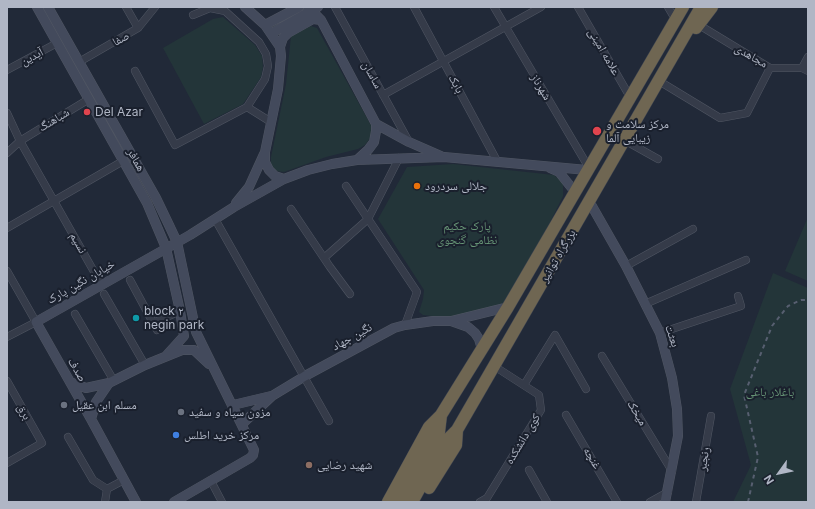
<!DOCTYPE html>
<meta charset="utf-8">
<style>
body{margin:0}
#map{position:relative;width:815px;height:509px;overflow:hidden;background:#212938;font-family:Inter,sans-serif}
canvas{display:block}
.frame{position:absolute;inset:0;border:8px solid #b0b6c5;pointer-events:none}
.north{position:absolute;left:759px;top:453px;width:40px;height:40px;-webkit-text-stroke:3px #1a202d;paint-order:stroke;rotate:237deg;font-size:11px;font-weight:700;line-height:16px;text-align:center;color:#b0b6c5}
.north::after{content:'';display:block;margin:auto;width:14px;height:18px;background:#b0b6c5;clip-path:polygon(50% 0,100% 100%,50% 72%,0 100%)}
</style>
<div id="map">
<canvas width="815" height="509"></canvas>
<div class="frame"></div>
<div class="north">N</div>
</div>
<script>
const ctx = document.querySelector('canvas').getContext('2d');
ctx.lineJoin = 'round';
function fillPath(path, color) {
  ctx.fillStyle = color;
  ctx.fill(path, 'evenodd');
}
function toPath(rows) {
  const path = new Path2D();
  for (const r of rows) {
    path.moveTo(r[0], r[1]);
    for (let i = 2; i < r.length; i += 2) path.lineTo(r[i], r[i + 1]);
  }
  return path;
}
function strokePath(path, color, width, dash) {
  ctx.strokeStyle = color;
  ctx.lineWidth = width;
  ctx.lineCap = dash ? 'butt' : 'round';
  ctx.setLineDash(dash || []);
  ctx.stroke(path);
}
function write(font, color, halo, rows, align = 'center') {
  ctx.font = font + ' Inter,"Noto Naskh Arabic",sans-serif';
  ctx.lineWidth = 4;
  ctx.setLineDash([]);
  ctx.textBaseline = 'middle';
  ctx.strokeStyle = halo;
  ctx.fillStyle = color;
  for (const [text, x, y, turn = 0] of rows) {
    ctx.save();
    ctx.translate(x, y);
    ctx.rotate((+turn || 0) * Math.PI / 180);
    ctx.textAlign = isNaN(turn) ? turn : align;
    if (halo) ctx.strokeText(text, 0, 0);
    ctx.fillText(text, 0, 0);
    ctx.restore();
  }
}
fillPath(toPath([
 [223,17,255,45,262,56,263,67,261,77,243,104,204,124,163,48,213,19],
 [311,26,317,28,372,127,371,137,365,145,358,149,326,157,284,172,276,171,271,166,271,157,286,84,291,36],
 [453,164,554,175,563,183,563,196,541,241,503,305,461,319,423,315,419,312,423,299,424,290,378,219,407,167],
 [808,217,808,281,785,271],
 [773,273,808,288,808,502,733,502,751,465,730,389]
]), '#233539');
const street = toPath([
 [126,7,138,28],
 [335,7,409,142],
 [414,7,497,161],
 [494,7,589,168],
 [578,7,630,97],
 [668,7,675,19],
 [193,15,210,8,225,11,259,42,266,54,268,66,265,79,247,107,271,122],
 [699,25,770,68,802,68,808,71],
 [79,62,138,28,155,7],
 [802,68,808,57],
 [7,70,57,43],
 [135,71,175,145,247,107],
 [659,81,720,118,747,113,770,68],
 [383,95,541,7],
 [7,113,20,141,101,284],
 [624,140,658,159],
 [7,153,20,141,89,99],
 [346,186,417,292,405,325],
 [291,209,330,267,350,294],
 [215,219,329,421],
 [7,228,123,161],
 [324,258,368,219,399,158],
 [626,266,693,229],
 [7,271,36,322,7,337],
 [130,280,157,330],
 [104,294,145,365],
 [645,304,746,260],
 [75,314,114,381],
 [153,323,180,311],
 [660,333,741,306,738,296],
 [602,356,672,471],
 [7,381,42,443,7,463],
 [524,385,555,335,586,389],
 [566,415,617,502],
 [68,437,93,480,107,489,124,480],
 [529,470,547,502],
 [211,481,222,502],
 [105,502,107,489],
 [480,502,487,498,541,410,539,395,494,366],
 [650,502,668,492],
 [696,502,711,416]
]);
const secondary = toPath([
 [37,7,147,203,166,248,180,311,184,336,165,357],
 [48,7,156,198,168,223,177,242,196,332,254,450,253,455,250,458,174,502],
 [245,7,265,25,280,47],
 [308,7,321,20,376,124,376,131,374,142,368,150,357,160],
 [265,25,299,7],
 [272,33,318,7],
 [376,124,409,142,441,156],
 [550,168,559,172,575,192],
 [284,179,275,176,269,170,265,162,265,152,278,89,281,56,280,47,283,38,288,33,313,19,321,20],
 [589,201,626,266,660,333,672,378,677,409,678,436,665,502],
 [236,203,249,187,264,154],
 [451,321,468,327,475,333,479,339,482,349],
 [70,382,86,388,109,383,145,365,182,350,194,350,209,364],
 [233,405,271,396],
 [91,419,96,402,109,383],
 [242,424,272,396,305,376,394,328,405,325,433,321,451,321,508,307],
 [136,502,91,419,36,322,190,235,234,207,284,179,308,170,332,164,357,160,444,157,587,170]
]);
const highway = toPath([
 [696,28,712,7],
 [429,488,456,445,457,430],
 [388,502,429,427,441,415],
 [399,502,439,432,441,415,508,307,683,7],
 [412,502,446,441,457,430,494,366,701,7]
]);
strokePath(street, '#505663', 8);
strokePath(secondary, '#505663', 10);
strokePath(highway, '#3d4350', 13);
strokePath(street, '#353b49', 7);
strokePath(secondary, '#434a5c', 9);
strokePath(highway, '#6f6652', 12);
strokePath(toPath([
 [748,502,758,457,744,395,772,326,788,306,801,300,808,300]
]), '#575f70', 2, [4, 4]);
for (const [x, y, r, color] of [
 [87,112,4,"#e0444e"],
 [597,131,5,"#e0444e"],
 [417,186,4,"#e8710a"],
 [136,318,4,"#0f9aa8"],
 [64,405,4,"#6b7280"],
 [181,412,4,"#6b7280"],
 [176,435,4,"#3f7fe0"],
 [309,465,4,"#8d6e63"]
]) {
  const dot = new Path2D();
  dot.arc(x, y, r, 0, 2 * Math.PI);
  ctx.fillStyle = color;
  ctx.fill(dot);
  strokePath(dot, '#1a202d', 1.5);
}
write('12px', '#b0b6c5', '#1a202d', [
 ["صفا",121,39,-29],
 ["علامه امینی",604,52,60],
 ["مجاهدی",751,56,30],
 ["آیدین",32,57,-28],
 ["ساسان",372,75,61],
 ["بابک",456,84,62],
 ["شهرناز",541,87,59],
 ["شباهنگ",54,120,-31],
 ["همافر",136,160,61],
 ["نسیم",78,243,60],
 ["بزرگراه توانیر",558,256,-60],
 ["خیابان نگین پارک",81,282,-30],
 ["بعثت",672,336,71],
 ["نگین جهاد",352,337,-29],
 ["صدف",77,370,60],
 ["برق",24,412,61],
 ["میخک",637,413,59],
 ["کوی دانشکده",523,439,-59],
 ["غنچه",592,458,59],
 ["رنجبر",704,459,-81]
]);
write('12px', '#b0b6c5', '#1a202d', [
 ["Del Azar",95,112],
 ["مرکز سلامت و",606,124],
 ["زیبایی آلما",606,138],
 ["جلالی سردرود",425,186],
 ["block ۲",144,311],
 ["negin park",144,325],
 ["مسلم ابن عقیل",72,405],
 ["مزون سیاه و سفید",189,412],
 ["مرکز خرید اطلس",184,435],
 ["شهید رضایی",317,465]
], 'left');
write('12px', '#679576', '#1a202d', [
 ["پارک حکیم",467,226],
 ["نظامی گنجوی",467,240],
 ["باغلار باغی",770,392]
]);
</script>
